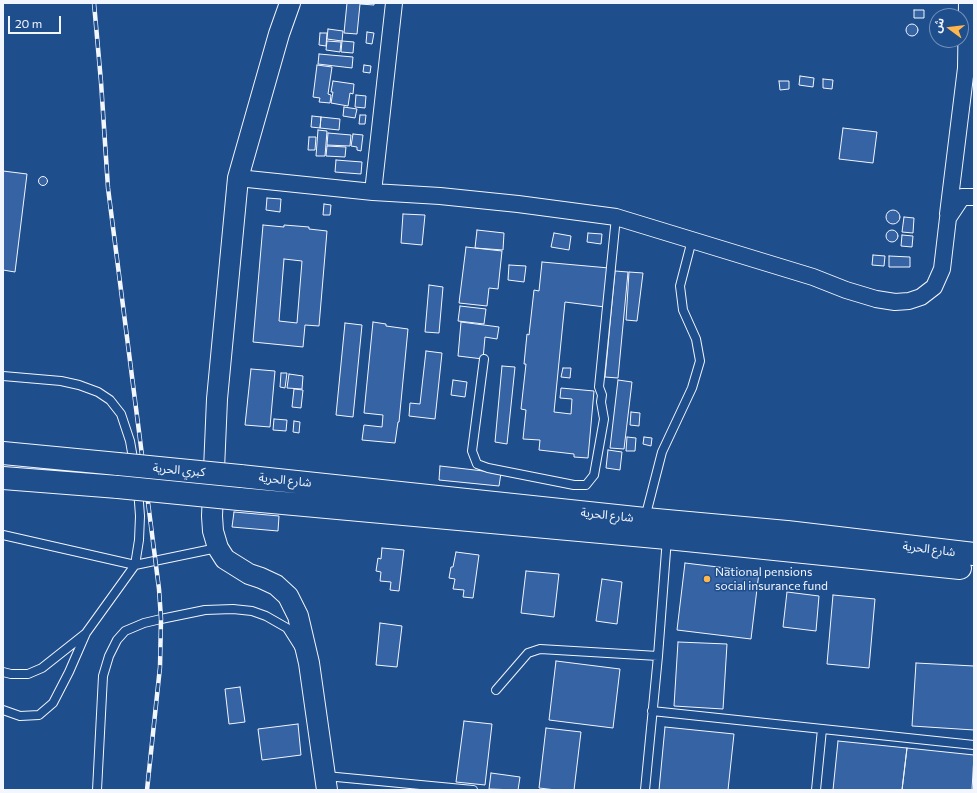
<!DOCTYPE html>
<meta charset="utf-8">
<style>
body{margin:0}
#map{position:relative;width:977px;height:793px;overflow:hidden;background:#1f4e8c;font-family:Commissioner,"Noto Sans Arabic",sans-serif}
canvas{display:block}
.frame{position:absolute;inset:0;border:4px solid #f2f6ff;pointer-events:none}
.north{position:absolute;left:929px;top:8px;width:40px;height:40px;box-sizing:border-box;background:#1f4e8c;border:1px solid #7391ba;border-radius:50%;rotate:285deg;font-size:11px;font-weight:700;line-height:16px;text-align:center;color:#f2f6ff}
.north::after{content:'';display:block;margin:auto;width:14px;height:18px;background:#ffb74d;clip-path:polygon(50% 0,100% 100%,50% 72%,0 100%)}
.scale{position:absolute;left:8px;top:16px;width:53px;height:18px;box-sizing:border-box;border:2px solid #f2f6ff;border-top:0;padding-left:5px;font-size:12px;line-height:14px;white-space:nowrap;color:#f2f6ff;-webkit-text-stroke:3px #1f4e8c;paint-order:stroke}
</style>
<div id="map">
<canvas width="977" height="793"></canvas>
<div class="frame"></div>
<div class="north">ش</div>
<div class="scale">20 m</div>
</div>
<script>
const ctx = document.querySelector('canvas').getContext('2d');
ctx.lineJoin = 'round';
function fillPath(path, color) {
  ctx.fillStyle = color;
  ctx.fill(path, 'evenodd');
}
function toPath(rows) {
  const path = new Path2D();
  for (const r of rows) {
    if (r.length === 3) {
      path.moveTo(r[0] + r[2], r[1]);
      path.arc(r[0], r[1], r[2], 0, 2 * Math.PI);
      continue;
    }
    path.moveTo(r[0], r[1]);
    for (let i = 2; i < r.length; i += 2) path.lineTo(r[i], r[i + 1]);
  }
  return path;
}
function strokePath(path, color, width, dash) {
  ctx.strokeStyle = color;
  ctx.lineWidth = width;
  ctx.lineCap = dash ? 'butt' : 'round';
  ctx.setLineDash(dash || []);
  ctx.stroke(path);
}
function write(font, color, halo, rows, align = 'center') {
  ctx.font = font + ' Commissioner,"Noto Sans Arabic",sans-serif';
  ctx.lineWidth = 3;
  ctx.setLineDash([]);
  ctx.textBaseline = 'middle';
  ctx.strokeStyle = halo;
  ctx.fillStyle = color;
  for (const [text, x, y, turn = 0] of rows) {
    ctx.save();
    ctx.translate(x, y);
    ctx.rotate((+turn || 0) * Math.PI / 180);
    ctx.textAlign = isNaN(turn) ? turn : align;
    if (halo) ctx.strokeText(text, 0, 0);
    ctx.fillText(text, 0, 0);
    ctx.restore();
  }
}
const building = toPath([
 [347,3,374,3,374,5,360,4,357,34,344,33,347,3],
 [914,10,924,10,924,18,914,18,914,10],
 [912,30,6],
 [328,29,343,31,342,41,327,39,328,29],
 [367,32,374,33,372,44,366,43,367,32],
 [320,33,327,33,326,46,319,45,320,33],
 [327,41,341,42,340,52,326,50,327,41],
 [342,41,354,42,353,53,341,52,342,41],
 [319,54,353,57,352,68,318,64,319,54],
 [317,65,332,67,328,94,331,95,330,103,319,102,320,98,313,97,317,65],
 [364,65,371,66,370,73,363,72,364,65],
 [800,76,814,78,813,87,799,85,800,76],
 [823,79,833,80,832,89,823,88,823,79],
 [333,81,354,84,353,94,350,93,348,106,331,103,333,92,331,92,333,81],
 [779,81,789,81,789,89,780,90,779,81],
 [356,95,366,96,365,108,355,107,356,95],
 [344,107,357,109,355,118,343,116,344,107],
 [360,115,366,115,365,124,359,124,360,115],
 [312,116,321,117,320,128,311,127,312,116],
 [321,117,340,119,339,130,320,128,321,117],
 [843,128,877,132,873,163,839,159,843,128],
 [318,130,327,131,325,156,316,156,318,130],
 [328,133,351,135,350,146,327,145,328,133],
 [353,134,363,135,361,151,357,150,357,147,351,146,353,134],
 [309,137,316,137,315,150,308,150,309,137],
 [327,146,346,147,345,157,326,156,327,146],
 [336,160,362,162,361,174,335,172,336,160],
 [3,171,27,174,15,272,3,270,3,171],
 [43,181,4.5],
 [267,198,281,199,280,212,266,210,267,198],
 [324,204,331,205,330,215,323,215,324,204],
 [893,217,7],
 [403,214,425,215,422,245,401,243,403,214],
 [904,217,914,218,913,233,902,232,904,217],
 [263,225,284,227,284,225,309,227,309,229,327,231,319,326,305,325,303,347,253,342,263,225],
 [284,259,302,261,297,323,279,321,284,259],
 [892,236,6],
 [477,230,504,233,503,250,475,248,477,230],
 [554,233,571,236,569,250,551,247,554,233],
 [588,233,602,234,601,244,587,242,588,233],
 [902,235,913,236,912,247,901,246,902,235],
 [466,247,502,251,498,289,489,288,487,306,459,303,466,247],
 [873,255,885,256,884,266,872,265,873,255],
 [889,256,910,257,910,267,889,267,889,256],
 [542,262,609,268,605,307,565,302,554,412,571,414,572,399,560,398,561,388,594,391,588,458,574,457,574,454,539,450,540,440,523,439,526,410,521,409,526,364,524,364,527,334,529,335,534,290,539,291,542,262],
 [509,265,526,266,524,282,508,280,509,265],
 [615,271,628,272,618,378,605,377,615,271],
 [629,272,643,273,637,321,626,320,629,272],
 [429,285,443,287,439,333,425,332,429,285],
 [460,306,486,309,484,324,458,321,460,306],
 [373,322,386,324,386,326,408,329,399,422,398,422,395,443,362,440,364,425,382,427,383,415,364,413,373,322],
 [461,322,499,327,497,339,485,337,483,359,458,356,461,322],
 [345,323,362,325,353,417,336,415,345,323],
 [426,351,442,353,435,419,409,416,410,403,420,404,426,351],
 [502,366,515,367,507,444,495,442,502,366],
 [563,368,571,368,570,378,561,377,563,368],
 [251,369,275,371,270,427,245,425,251,369],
 [281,373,287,373,285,388,280,387,281,373],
 [289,374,303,376,302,389,287,388,289,374],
 [453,380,467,382,465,397,451,395,453,380],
 [618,380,632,382,624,449,610,448,618,380],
 [294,389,303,390,301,408,292,407,294,389],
 [631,412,640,413,639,426,630,425,631,412],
 [274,419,287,420,286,431,273,430,274,419],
 [294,421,300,422,299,433,293,432,294,421],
 [627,437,636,438,635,451,626,451,627,437],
 [644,437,652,438,651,446,643,444,644,437],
 [608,450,622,452,620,470,606,468,608,450],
 [440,466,501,473,499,486,439,480,440,466],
 [234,512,279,516,278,531,232,527,234,512],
 [382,548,404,550,399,591,390,590,391,582,380,581,381,572,376,571,378,558,381,559,382,548],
 [456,552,479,555,473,598,463,597,464,590,453,589,455,579,449,578,451,567,453,567,456,552],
 [685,563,759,572,751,639,677,630,685,563],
 [526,571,559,574,554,617,521,613,526,571],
 [602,579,622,582,617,624,596,621,602,579],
 [787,592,819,596,816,631,783,627,787,592],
 [833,595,875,599,869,668,827,664,833,595],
 [380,623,402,626,397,667,376,665,380,623],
 [678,642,727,644,723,709,674,706,678,642],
 [556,661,620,669,613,728,549,720,556,661],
 [916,663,974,666,974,730,912,726,916,663],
 [240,687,245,722,229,724,225,689,240,687],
 [464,721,492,724,485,785,456,782,464,721],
 [298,724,301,755,262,760,258,729,298,724],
 [665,727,734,734,728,790,659,790,665,727],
 [546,728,581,732,574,790,556,790,539,788,546,728],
 [838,741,907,748,902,790,833,790,838,741],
 [907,748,974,755,972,790,902,790,907,748],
 [491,773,520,777,518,790,489,789,491,773]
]);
fillPath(building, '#3563a3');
strokePath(building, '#f2f6ff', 1);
const service = toPath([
 [484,359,472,451,477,464,488,468,574,485,586,485,594,475,604,419,601,402,602,395,599,387,616,217],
 [3,376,61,381,79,385,98,392,110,400,121,414,130,441,134,464],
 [645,518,662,452,692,388,700,361,696,339,683,310,680,286,692,240],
 [3,535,135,565,217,548],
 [3,672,11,674,28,674,42,668,85,634],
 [496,690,528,653,540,649,658,656],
 [3,710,20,716,39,715,53,703,69,672,86,633,135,565,139,540,140,516,138,489],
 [652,711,974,745],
 [326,776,473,790],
 [97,790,103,676,109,656,117,640,125,631,144,623,161,619,205,610,233,609,252,611,266,616,287,628,299,647],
 [645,790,658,656,667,538],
 [816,790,822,729]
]);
const minor = toPath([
 [238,178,373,192,440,196,518,204,616,217,813,277,846,290,876,299,895,302,909,301,921,297,934,287,942,269,948,218,962,197,974,197],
 [373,192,394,3],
 [948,214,966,68,967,3]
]);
const tertiary = toPath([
 [290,3,279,34,238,178,217,399,212,516,213,531,218,548,225,559,249,574,261,578,276,585,288,596,298,616,309,663,327,790]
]);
const primary = toPath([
 [3,453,118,464],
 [240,476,645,519,787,532,974,554],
 [3,478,118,487],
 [239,499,667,538,960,568]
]);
strokePath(service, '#f2f6ff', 10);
strokePath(minor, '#f2f6ff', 18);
strokePath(tertiary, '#f2f6ff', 22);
strokePath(primary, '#f2f6ff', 24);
strokePath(service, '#1f4e8c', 8);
strokePath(minor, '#1f4e8c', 16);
strokePath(tertiary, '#1f4e8c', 20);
strokePath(primary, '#1f4e8c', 22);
const rail = toPath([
 [94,3,101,82,108,188,159,589,161,619,160,667,147,790]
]);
strokePath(rail, '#f2f6ff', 4.5);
strokePath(rail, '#1f4e8c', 3, [9]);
const primaryBridge = toPath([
 [118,464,240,476],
 [118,487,239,499]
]);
strokePath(primaryBridge, '#f2f6ff', 24, []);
strokePath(primaryBridge, '#1f4e8c', 22);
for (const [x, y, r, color] of [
 [707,579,4,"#ffb74d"]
]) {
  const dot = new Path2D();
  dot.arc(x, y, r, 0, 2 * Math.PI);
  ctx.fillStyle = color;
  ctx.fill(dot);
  strokePath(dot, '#1f4e8c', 1.5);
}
write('12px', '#f2f6ff', '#1f4e8c', [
 ["كبري الحرية",179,470,5],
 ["شارع الحرية",285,480,6],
 ["شارع الحرية",607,515,6],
 ["شارع الحرية",929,549,7]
]);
write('12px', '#f2f6ff', '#1f4e8c', [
 ["National pensions",715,572],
 ["social insurance fund",715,586]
], 'left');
</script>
